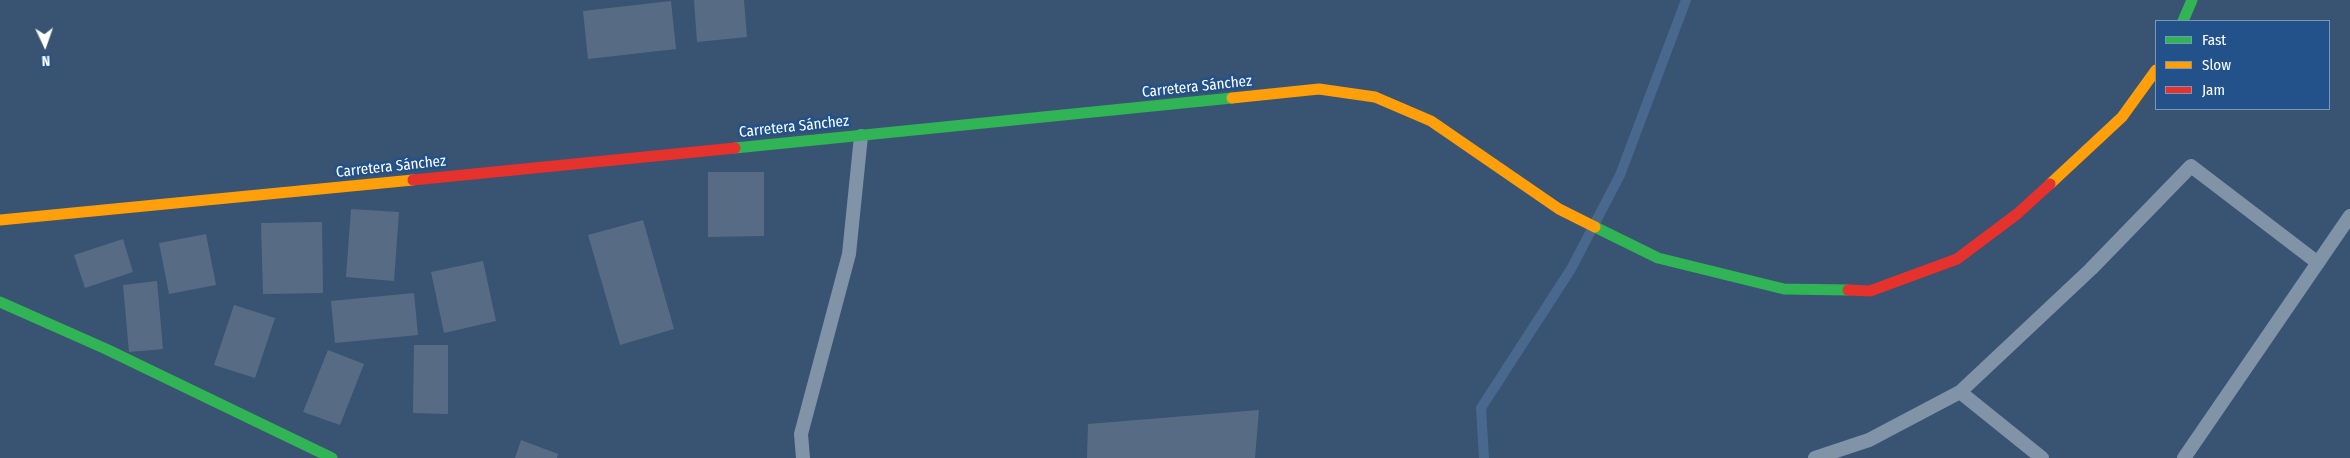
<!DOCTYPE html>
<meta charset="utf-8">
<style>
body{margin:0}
#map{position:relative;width:2350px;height:458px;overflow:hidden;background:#395372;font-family:"Fira Sans Condensed",sans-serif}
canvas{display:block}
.legend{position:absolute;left:2155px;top:20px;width:175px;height:90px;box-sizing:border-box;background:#225289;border:1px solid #7a97b8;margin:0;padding:6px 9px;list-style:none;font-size:15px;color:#fff}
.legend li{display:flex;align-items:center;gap:10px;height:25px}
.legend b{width:25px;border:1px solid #7a97b8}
.north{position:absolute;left:20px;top:20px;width:50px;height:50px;-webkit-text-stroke:4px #225289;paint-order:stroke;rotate:177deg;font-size:14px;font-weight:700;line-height:20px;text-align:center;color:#fff}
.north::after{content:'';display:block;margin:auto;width:18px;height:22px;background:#fff;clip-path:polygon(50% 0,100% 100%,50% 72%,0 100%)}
</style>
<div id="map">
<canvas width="2350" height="458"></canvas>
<ul class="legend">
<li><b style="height:6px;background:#30b455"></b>Fast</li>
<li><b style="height:6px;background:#ff9f0a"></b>Slow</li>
<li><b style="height:6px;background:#e5322d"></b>Jam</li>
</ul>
<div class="north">N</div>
</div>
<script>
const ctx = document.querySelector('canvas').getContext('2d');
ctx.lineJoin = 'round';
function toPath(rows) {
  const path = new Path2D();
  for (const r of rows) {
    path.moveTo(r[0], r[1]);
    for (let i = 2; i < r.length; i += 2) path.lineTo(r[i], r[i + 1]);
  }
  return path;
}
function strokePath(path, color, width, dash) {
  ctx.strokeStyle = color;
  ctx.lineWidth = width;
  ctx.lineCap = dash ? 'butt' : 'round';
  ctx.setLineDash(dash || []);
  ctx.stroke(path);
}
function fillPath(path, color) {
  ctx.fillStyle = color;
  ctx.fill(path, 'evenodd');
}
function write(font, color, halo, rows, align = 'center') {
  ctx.font = font + ' "Fira Sans Condensed",sans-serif';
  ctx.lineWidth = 5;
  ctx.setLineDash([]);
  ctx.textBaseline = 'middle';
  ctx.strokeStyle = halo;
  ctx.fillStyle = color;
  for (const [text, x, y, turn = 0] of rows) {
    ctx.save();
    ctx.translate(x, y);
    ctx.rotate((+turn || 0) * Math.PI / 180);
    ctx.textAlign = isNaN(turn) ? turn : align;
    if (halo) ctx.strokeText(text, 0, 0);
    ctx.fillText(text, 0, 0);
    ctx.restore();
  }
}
strokePath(toPath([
 [1484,458,1481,408,1571,269,1620,175,1686,0]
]), '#48688e', 10);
fillPath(toPath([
 [694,0,744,0,747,37,697,42],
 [671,1,676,49,588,59,583,11],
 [708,172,764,172,764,236,708,237],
 [351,209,399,212,394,281,346,277],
 [643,220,674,329,620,345,588,235],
 [322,222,323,293,263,294,261,223],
 [206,234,216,285,169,294,159,243],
 [123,239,133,272,85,288,74,255],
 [483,261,496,321,444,333,431,272],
 [157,281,163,349,129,352,123,285],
 [414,293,418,335,335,343,331,301],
 [234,305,275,318,255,378,214,365],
 [414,345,448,345,448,414,413,413],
 [328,350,364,364,340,425,303,412],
 [1259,410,1255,458,1087,458,1088,424],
 [521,440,558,454,557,458,515,458]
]), '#576c84');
strokePath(toPath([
 [1960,392,2091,269,2191,166,2318,263],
 [803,458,801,434,849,254,861,136],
 [1815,458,1869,440,1960,392,2042,458],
 [2184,458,2350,216]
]), '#8093a7', 14);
strokePath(toPath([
 [2183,21,2192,0],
 [735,148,1232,98],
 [1595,227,1658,258,1784,289,1848,290],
 [0,302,106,349,332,458]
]), '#30b455', 11);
strokePath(toPath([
 [1232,98,1319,89,1375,97,1431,121,1559,209,1595,227],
 [2050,184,2122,117,2156,70],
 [0,220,413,180]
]), '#ff9f0a', 11);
strokePath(toPath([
 [413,180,735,148],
 [1848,290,1870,291,1957,259,2017,214,2050,184]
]), '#e5322d', 11);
write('15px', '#fff', '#225289', [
 ["Carretera Sánchez",1197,87,-6],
 ["Carretera Sánchez",794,127,-6],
 ["Carretera Sánchez",391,167,-6]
]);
</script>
